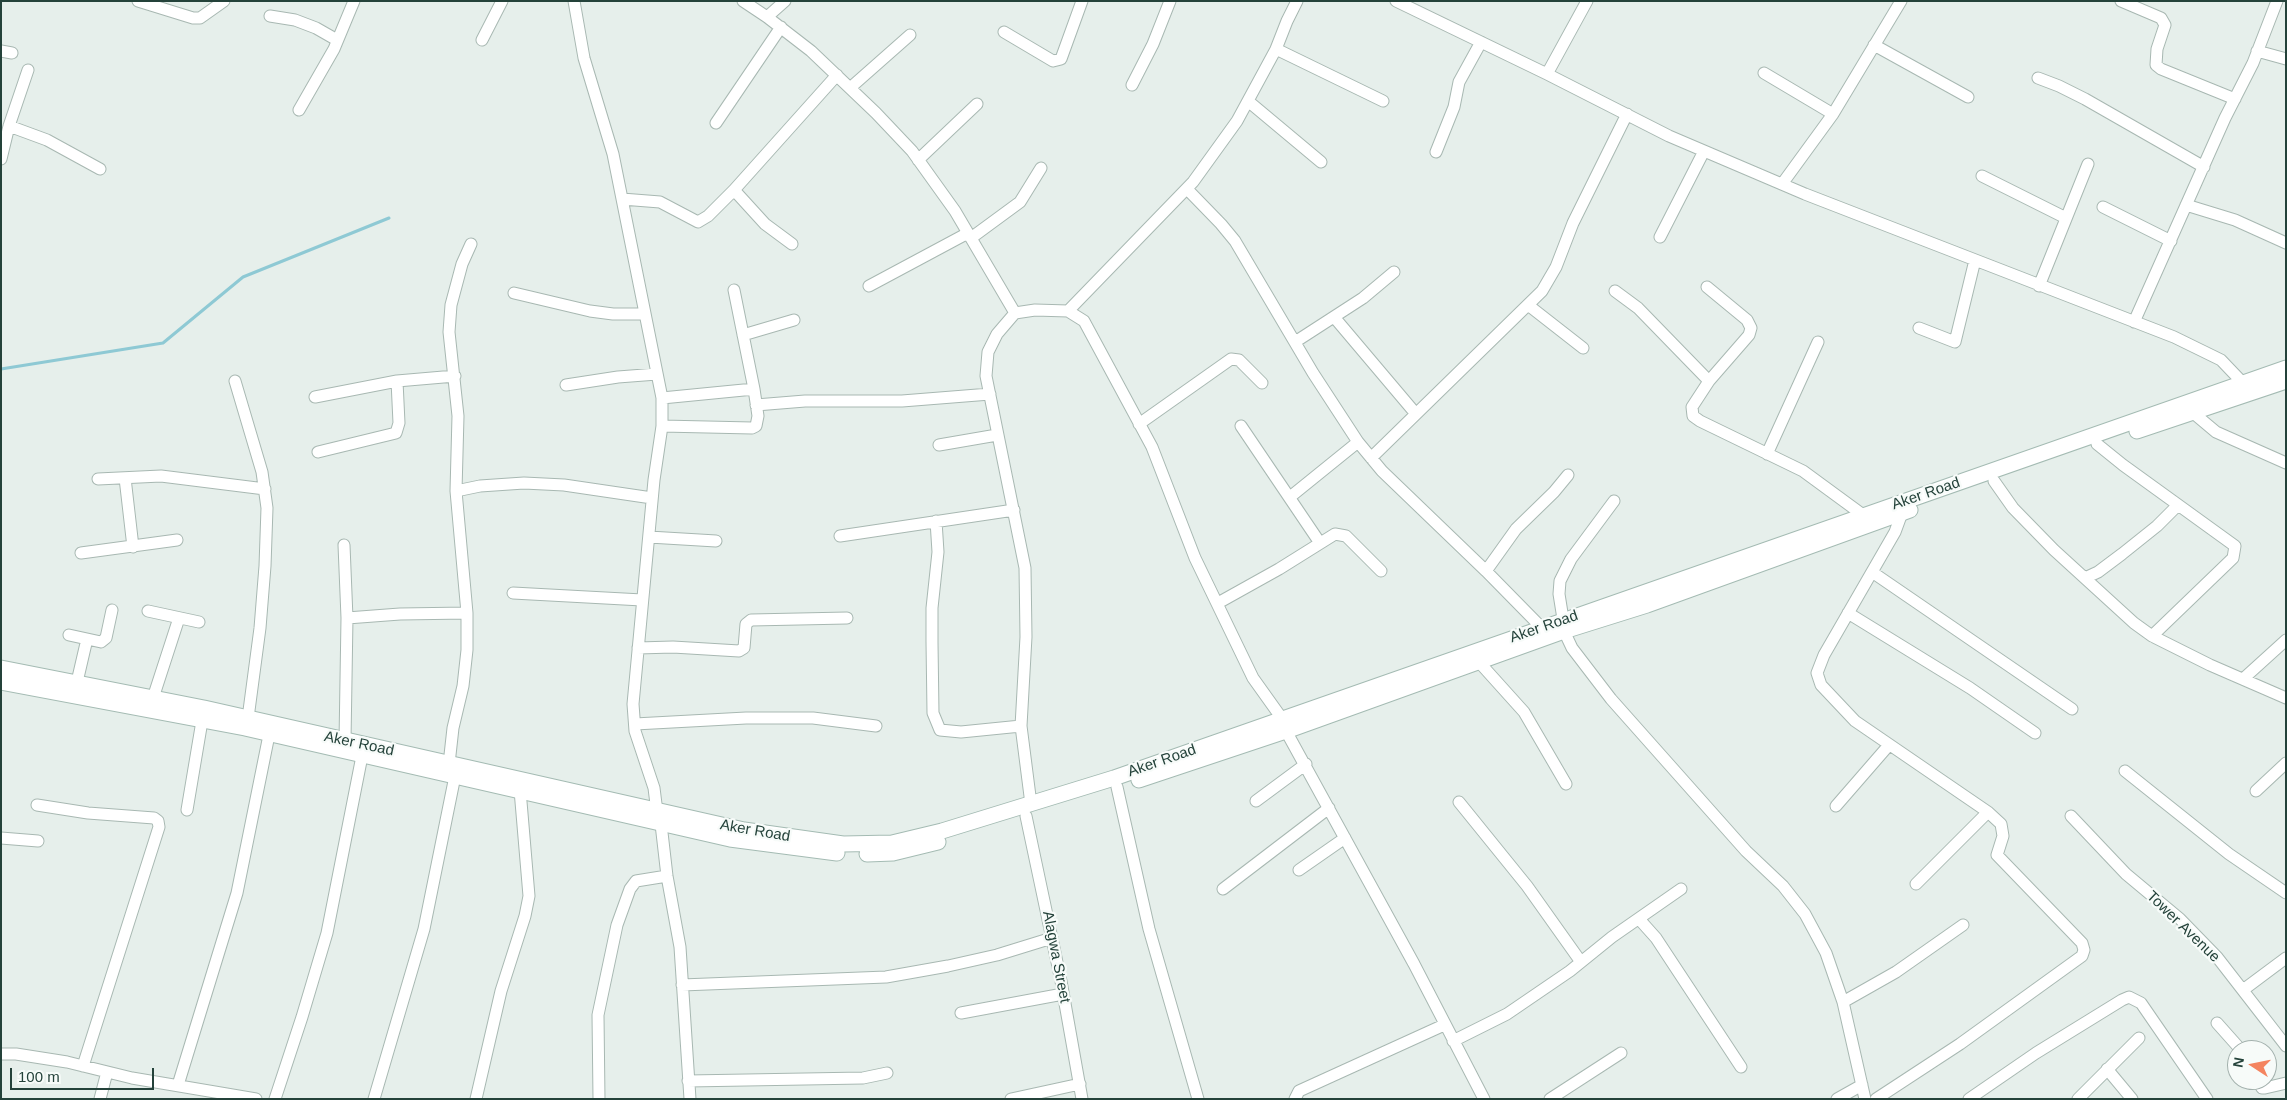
<!DOCTYPE html>
<style>
body{margin:0}
#map{position:relative;width:2287px;height:1100px;overflow:hidden;background:#e6efeb;font-family:Arial,sans-serif}
canvas{display:block}
.frame{position:absolute;inset:0;border:2px solid #24423a;pointer-events:none}
.north{position:absolute;left:2227px;top:1040px;width:50px;height:50px;box-sizing:border-box;background:#f7fbf9;border:1px solid #a3b1ad;border-radius:50%;rotate:281deg;font-size:14px;font-weight:700;line-height:20px;text-align:center;color:#24423a}
.north::after{content:'';display:block;margin:auto;width:18px;height:22px;background:#f4845f;clip-path:polygon(50% 0,100% 100%,50% 72%,0 100%)}
.scale{position:absolute;left:10px;top:1068px;width:144px;height:22px;box-sizing:border-box;border:2px solid #24423a;border-top:0;padding-left:6px;font-size:15px;line-height:18px;white-space:nowrap;color:#24423a;-webkit-text-stroke:4px #f7fbf9;paint-order:stroke}
</style>
<div id="map">
<canvas width="2287" height="1100"></canvas>
<div class="frame"></div>
<div class="north">N</div>
<div class="scale">100 m</div>
</div>
<script>
const ctx = document.querySelector('canvas').getContext('2d');
ctx.lineJoin = 'round';
function toPath(rows) {
  const path = new Path2D();
  for (const r of rows) {
    path.moveTo(r[0], r[1]);
    for (let i = 2; i < r.length; i += 2) path.lineTo(r[i], r[i + 1]);
  }
  return path;
}
function strokePath(path, color, width, dash) {
  ctx.strokeStyle = color;
  ctx.lineWidth = width;
  ctx.lineCap = dash ? 'butt' : 'round';
  ctx.setLineDash(dash || []);
  ctx.stroke(path);
}
function write(font, color, halo, rows, align = 'center') {
  ctx.font = font + ' Arial,sans-serif';
  ctx.lineWidth = 4.5;
  ctx.setLineDash([]);
  ctx.textBaseline = 'middle';
  ctx.strokeStyle = halo;
  ctx.fillStyle = color;
  for (const [text, x, y, turn = 0] of rows) {
    ctx.save();
    ctx.translate(x, y);
    ctx.rotate((+turn || 0) * Math.PI / 180);
    ctx.textAlign = isNaN(turn) ? turn : align;
    if (halo) ctx.strokeText(text, 0, 0);
    ctx.fillText(text, 0, 0);
    ctx.restore();
  }
}
strokePath(toPath([
 [1,369,163,343,243,277,389,218]
]), '#8ec9d4', 3);
const street = toPath([
 [138,1,193,18,200,18,224,1],
 [574,1,584,58,613,154,662,398,662,426,654,480,633,704,635,731,654,788,657,812],
 [743,1,767,17,811,51,876,113,912,151,955,211,1015,313],
 [1396,1,1547,74,1669,136,1805,194,2174,337,2221,360,2242,382],
 [2121,1,2161,18,2165,25,2157,49,2156,65,2161,69,2235,99],
 [270,16,295,20,316,28,337,40],
 [767,17,785,1],
 [1004,32,1053,61,1061,59,1082,1],
 [482,40,502,1],
 [1874,45,1968,97],
 [1276,49,1383,101],
 [1,51,12,53],
 [2257,51,2286,59],
 [1764,73,1833,114],
 [1547,74,1587,1],
 [2038,78,2059,86,2085,99,2204,167],
 [1132,85,1153,44,1170,1],
 [850,88,910,35],
 [1248,101,1321,162],
 [299,110,334,49,354,1],
 [716,123,781,27],
 [9,126,47,140,100,169],
 [1436,152,1454,107,1459,82,1481,42],
 [1,159,9,126,28,70],
 [918,160,977,104],
 [1982,176,2066,218],
 [1782,184,1833,114,1901,1],
 [1187,189,1221,224,1235,241,1313,373,1358,442,1382,471,1486,571,1542,628],
 [734,190,765,224,792,244],
 [622,199,660,202,698,222,708,216,734,190,837,75],
 [2186,205,2235,220,2286,243],
 [2103,207,2171,241],
 [1660,237,1704,151],
 [971,238,1020,202,1041,168],
 [869,286,968,233],
 [2039,286,2088,164],
 [1707,287,1747,320,1751,328,1749,335,1709,381,1692,407,1693,416,1700,421,1803,471,1863,515],
 [734,290,754,389],
 [1615,291,1638,308,1709,381],
 [514,293,590,311,613,314,645,314],
 [1528,305,1583,348],
 [1068,311,1193,182,1237,121,1276,49,1287,21,1297,1],
 [1334,317,1416,414],
 [2134,322,2225,118,2253,63,2277,1],
 [1919,328,1955,342,1975,260],
 [743,335,794,320],
 [1295,342,1363,298,1394,272],
 [235,381,262,472,267,508,265,566,260,628,248,718],
 [566,385,618,377,657,374],
 [315,397,397,381,455,376],
 [662,398,754,389,758,416,756,426,752,428,662,426],
 [756,405,805,401,902,401,990,394],
 [2191,411,2216,432,2286,463],
 [1139,424,1231,359,1239,360,1262,383],
 [1241,426,1320,543],
 [2097,444,2123,465,2235,546,2233,558,2152,636],
 [939,445,997,435],
 [318,452,396,433,399,423,397,381],
 [1767,454,1818,342],
 [1371,458,1542,291,1556,267,1573,223,1627,114],
 [125,478,133,547],
 [98,479,161,476,265,489],
 [1994,481,2013,508,2054,550,2134,623,2152,636,2210,665,2286,698],
 [456,491,480,486,524,483,564,485,652,498],
 [1290,497,1358,442],
 [936,521,938,552,932,608,932,642,933,713,940,730,961,732,1021,726],
 [840,536,1014,510],
 [649,537,716,541],
 [344,545,347,618,345,741],
 [81,553,177,540],
 [1486,571,1516,529,1554,492,1568,475],
 [1872,572,2072,709],
 [2085,578,2098,572,2122,554,2157,526,2178,505],
 [513,593,642,600],
 [1218,603,1279,569,1335,534,1346,536,1381,571],
 [148,611,199,622],
 [1848,613,1970,688,2035,733],
 [347,618,400,614,467,613],
 [1563,619,1559,594,1560,581,1571,559,1614,501],
 [1564,631,1572,648,1611,699,1746,851,1783,886,1805,914,1826,953,1843,1002,1865,1099],
 [69,635,101,642,106,638,112,610],
 [638,648,673,647,739,651,744,648,746,624,751,620,847,618],
 [1479,662,1524,712,1566,784],
 [2243,679,2286,640],
 [77,682,87,639],
 [153,698,179,618],
 [635,724,746,718,813,718,876,726],
 [1286,731,1414,964,1484,1099],
 [449,764,453,728,463,686,467,650,467,613,456,491,458,416,449,332,451,305,462,264,471,244],
 [2125,771,2229,854,2286,893],
 [1117,787,1149,929,1198,1099],
 [2256,791,2286,763],
 [1256,801,1306,764],
 [1459,802,1527,886,1581,962],
 [1031,804,1021,726,1026,637,1025,568,986,376,988,352,997,334,1015,313,1035,310,1068,311,1084,321,1152,447,1195,558,1253,678,1283,720],
 [37,805,88,813,154,818,158,821,159,827,83,1066],
 [1836,806,1889,745],
 [187,810,202,721],
 [1026,816,1061,981,1082,1099],
 [2071,816,2126,874,2180,919,2217,957,2286,1046],
 [661,824,667,876,680,947,690,1099],
 [1,838,38,841],
 [1299,870,1345,838],
 [1916,884,1988,812],
 [1223,889,1329,808],
 [1639,919,1656,938,1741,1067],
 [682,985,886,977,948,966,997,955,1052,938],
 [2243,990,2286,958],
 [1843,1002,1896,972,1963,925],
 [961,1013,1063,994],
 [2217,1023,2241,1050],
 [1453,1041,1507,1014,1570,971,1612,937,1681,889],
 [1,1054,16,1054,67,1062,132,1078,256,1099],
 [2107,1069,2132,1099],
 [2257,1080,2262,1088,2265,1088,2286,1083],
 [688,1081,863,1078,887,1073],
 [178,1085,237,893,269,735],
 [100,1099,107,1072],
 [275,1099,302,1017,327,933,362,756],
 [374,1099,424,929,455,776],
 [476,1099,501,991,525,916,529,896,520,790],
 [599,1099,598,1015,617,925,630,889,636,881,667,876],
 [1011,1099,1080,1084],
 [1295,1099,1299,1091,1444,1025],
 [1550,1099,1621,1053],
 [1837,1099,1862,1085],
 [1876,1099,1960,1044,2082,956,2084,950,2082,943,1997,855,2003,836,2001,824,1988,812,1855,721,1821,685,1817,673,1824,655,1895,532,1902,513],
 [1969,1099,2036,1053,2122,1000,2129,997,2141,1003,2207,1099],
 [2078,1099,2139,1038]
]);
const secondary = toPath([
 [2137,431,2286,381],
 [1,668,204,708,744,830,843,844,892,843,942,831,1114,778,2286,368],
 [1,682,245,728,730,839,837,853],
 [1139,780,1286,731,1564,631,1647,605,1910,510],
 [867,854,893,853,938,842]
]);
strokePath(street, '#a8b8b2', 13);
strokePath(secondary, '#a4bbb3', 17);
strokePath(street, '#fff', 11);
strokePath(secondary, '#fff', 15);
write('15px', '#24423a', '#f7fbf9', [
 ["Aker Road",1926,494,-19],
 ["Aker Road",1544,627,-19],
 ["Aker Road",359,744,12],
 ["Aker Road",1162,761,-19],
 ["Aker Road",755,831,10],
 ["Tower Avenue",2183,927,44],
 ["Alagwa Street",1056,957,79]
]);
</script>
